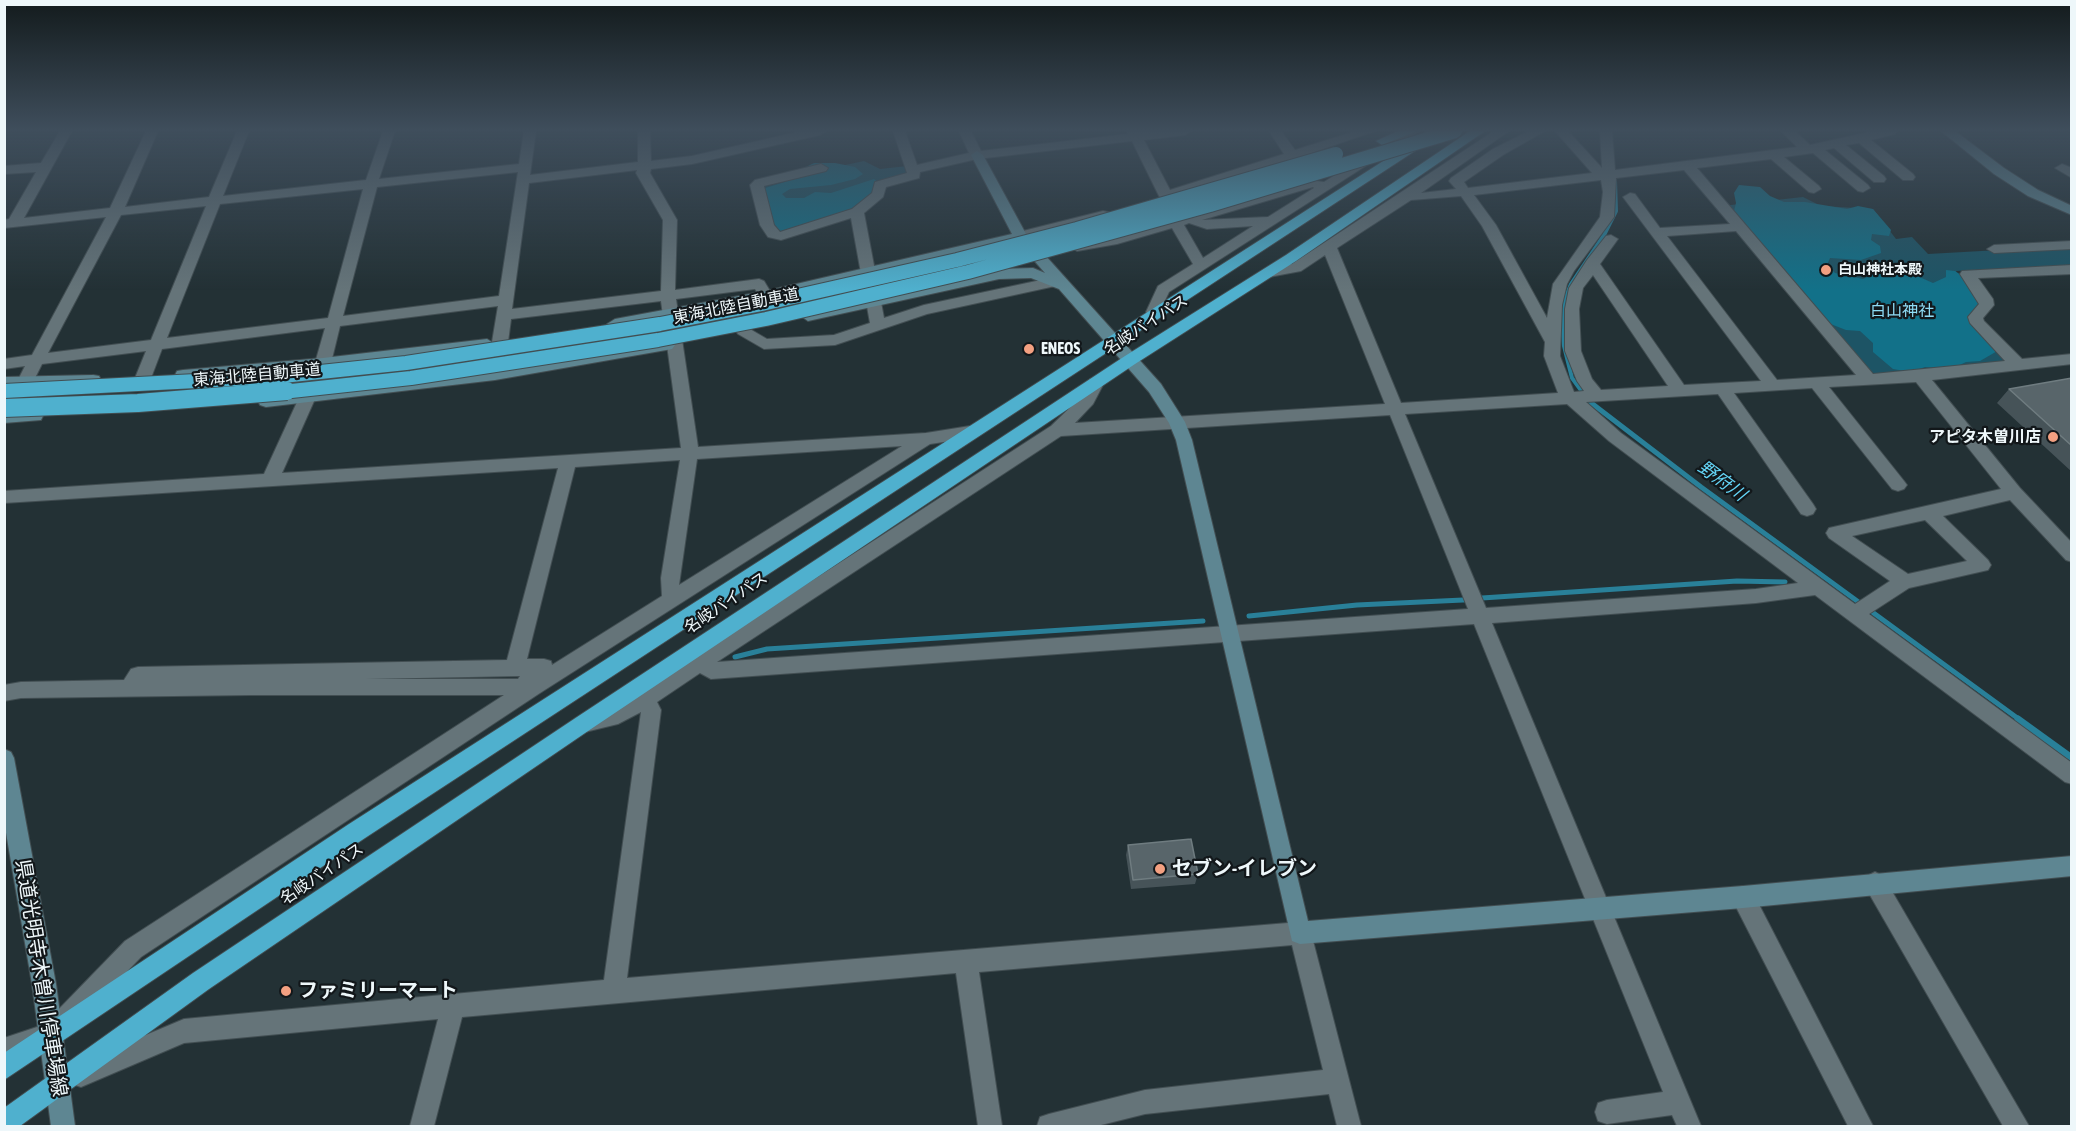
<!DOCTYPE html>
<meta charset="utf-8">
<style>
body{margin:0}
#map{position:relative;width:2076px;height:1131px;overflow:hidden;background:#233135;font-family:"Asap Condensed",sans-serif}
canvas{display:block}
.frame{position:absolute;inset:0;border:6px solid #eef7fa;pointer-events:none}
</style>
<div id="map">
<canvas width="2076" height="1131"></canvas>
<div class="frame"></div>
</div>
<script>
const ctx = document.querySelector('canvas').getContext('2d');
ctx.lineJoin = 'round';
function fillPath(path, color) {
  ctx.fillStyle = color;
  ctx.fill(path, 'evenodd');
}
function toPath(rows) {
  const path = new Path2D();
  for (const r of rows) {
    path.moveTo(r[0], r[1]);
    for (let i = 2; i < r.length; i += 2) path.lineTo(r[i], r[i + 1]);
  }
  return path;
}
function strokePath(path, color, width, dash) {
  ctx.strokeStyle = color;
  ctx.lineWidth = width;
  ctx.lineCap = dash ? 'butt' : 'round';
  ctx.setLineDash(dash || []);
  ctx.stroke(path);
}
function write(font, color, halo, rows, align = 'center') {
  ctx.font = font + ' "Asap Condensed","Noto Sans JP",sans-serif';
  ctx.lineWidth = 4.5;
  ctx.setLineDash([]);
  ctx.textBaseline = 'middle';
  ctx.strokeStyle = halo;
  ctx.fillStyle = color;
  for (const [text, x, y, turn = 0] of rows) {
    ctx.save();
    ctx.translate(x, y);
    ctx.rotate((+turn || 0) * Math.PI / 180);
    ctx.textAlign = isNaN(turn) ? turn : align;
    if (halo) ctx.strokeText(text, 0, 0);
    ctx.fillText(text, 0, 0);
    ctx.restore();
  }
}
fillPath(toPath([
 [864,161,880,169,907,166,914,175,880,185,781,236,760,183],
 [1803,197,1821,206,1873,209,1896,239,1912,237,1928,254,2071,246,2071,265,1956,271,1975,317,2010,365,1877,378,1722,206]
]), '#1d5465');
fillPath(toPath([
 [814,163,835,163,855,167,863,174,855,179,831,185,790,189,782,194,786,198,804,198,815,192,831,193,874,179,879,183,874,196,859,207,772,235,759,190,801,177,806,167],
 [1739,185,1760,187,1770,196,1784,202,1805,202,1847,209,1858,206,1873,209,1891,230,1889,236,1872,234,1871,240,1880,246,1881,253,1861,260,1830,258,1827,265,1835,273,1863,279,1876,273,1894,275,1908,272,1933,283,1946,277,1946,270,1955,271,1970,281,1982,301,1978,310,1999,350,1980,361,1966,362,1951,369,1925,367,1911,372,1893,369,1873,352,1873,343,1860,331,1846,330,1828,323,1740,224,1734,211,1736,203,1734,193]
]), '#127189');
strokePath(toPath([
 [1583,393,1572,378,1564,346,1562,320,1565,299,1571,284,1604,235,1616,211,1615,181]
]), '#298099', 4);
strokePath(toPath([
 [1582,391,1590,402,1701,487,2020,720],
 [1482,598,1737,581,1785,582],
 [1249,616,1357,605,1463,600],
 [735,657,767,649,1203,621]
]), '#298099', 5);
strokePath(toPath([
 [2018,719,2072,758]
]), '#298099', 7);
const street = toPath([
 [60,131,72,131,24,218,110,208,146,131,158,131,125,207,209,197,237,131,249,131,223,196,366,180,383,131,395,131,379,179,519,164,524,131,536,131,530,175,638,162,638,131,650,131,651,161,692,156,802,131,826,131,820,135,692,164,651,169,650,173,677,220,675,290,759,279,764,281,773,296,766,301,761,299,755,289,676,299,698,447,926,433,970,426,976,428,978,432,976,436,970,438,930,444,540,693,141,957,74,1026,66,1030,58,1026,54,1018,58,1010,125,941,504,695,251,695,21,698,4,701,4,685,21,682,124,680,131,669,138,667,507,660,558,468,4,503,4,491,264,474,315,363,325,328,162,349,151,378,149,382,143,383,137,382,135,378,146,351,42,364,31,386,19,386,17,382,25,366,4,369,4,359,32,355,106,217,4,228,4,220,9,219,36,172,4,174,4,166,41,163,60,131],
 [637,170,636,173,663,220,661,291,512,309,529,183,637,170],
 [518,172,499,296,343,316,377,187,518,172],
 [363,189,328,318,167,338,220,204,363,189],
 [206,206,151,340,48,353,121,215,206,206],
 [661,301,681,448,282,473,331,363,340,326,498,306,492,342,500,347,508,342,511,319,661,301],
 [902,446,679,585,697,459,902,446],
 [680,460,661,578,662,596,552,665,551,661,544,659,527,659,575,467,680,460],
 [520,676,518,679,366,679,520,676],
 [893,131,905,131,917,165,969,153,959,131,971,131,981,151,1128,134,1127,131,1191,131,1185,135,1144,140,1170,190,1284,154,1269,131,1281,131,1295,150,1356,131,1375,131,1300,157,1305,164,1303,167,1293,167,1289,161,1176,197,1182,205,1175,209,1170,208,1159,196,1132,141,977,159,920,172,919,178,886,187,883,197,864,213,884,318,924,305,1055,277,1062,282,1060,285,927,314,835,345,764,349,738,334,735,330,738,326,743,325,767,339,834,335,870,323,851,218,781,240,768,237,760,225,750,185,755,180,821,164,828,168,826,171,764,186,774,225,780,232,852,209,872,193,875,182,907,173,893,131],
 [1405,131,1420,131,1169,292,1158,315,1148,315,1146,312,1158,286,1193,264,1172,228,1117,244,1077,251,1070,247,1072,244,1115,236,1309,180,1324,182,1405,131],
 [1314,188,1268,217,1202,220,1313,187,1314,188],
 [1189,223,1207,229,1253,226,1203,258,1184,225,1189,223],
 [1494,131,1509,131,1421,193,1456,189,1449,181,1451,178,1493,149,1529,131,1545,131,1503,155,1464,182,1468,188,1592,173,1555,131,1568,131,1602,168,1600,131,1612,131,1615,170,1797,147,1781,131,1795,131,1810,145,1874,131,1897,131,1895,134,1871,140,1913,174,1915,177,1913,180,1903,180,1859,143,1846,145,1884,176,1886,179,1884,182,1874,182,1834,148,1825,150,1868,185,1870,188,1863,192,1858,191,1813,153,1784,157,1819,186,1821,189,1814,193,1809,192,1771,159,1697,168,1873,374,2005,361,1970,323,1968,317,1979,304,1960,274,1962,271,2072,265,2072,274,1978,278,1993,299,1994,305,1983,318,1984,321,2022,359,2072,354,2072,364,1932,380,2020,488,2072,543,2072,562,2066,560,2010,500,1943,516,1988,560,1991,565,1988,570,1909,588,1869,614,2072,763,2072,784,2065,782,1815,595,1756,603,1492,623,1701,1126,1677,1126,1672,1115,1607,1124,1598,1121,1595,1112,1598,1103,1607,1100,1663,1092,1474,624,711,679,700,673,657,702,661,710,627,978,1300,922,1308,925,1311,933,1361,1126,1337,1126,1329,1094,1145,1114,1097,1126,1037,1126,1040,1117,1049,1114,1145,1090,1323,1070,1292,945,979,972,1002,1126,978,1126,956,973,462,1017,434,1126,410,1126,438,1019,184,1043,81,1087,72,1084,69,1075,72,1066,184,1019,604,980,641,712,618,724,585,732,578,729,575,723,578,717,614,707,637,694,1051,426,1081,397,1090,379,1096,378,1102,379,1104,383,1093,404,1075,423,1385,404,1325,255,1301,271,1269,277,1262,272,1264,269,1292,264,1494,131],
 [1684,170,1730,224,1660,228,1635,194,1630,193,1623,197,1761,381,1684,385,1600,264,1618,239,1611,235,1606,236,1587,260,1569,288,1565,309,1565,351,1577,381,1584,391,1574,392,1560,356,1562,305,1567,284,1574,271,1614,217,1616,178,1684,170],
 [1601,180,1603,192,1600,217,1553,284,1547,318,1496,225,1474,195,1601,180],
 [1461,196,1482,226,1545,342,1544,356,1558,393,1401,403,1337,248,1411,200,1461,196],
 [1736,231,1856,375,1777,380,1667,236,1736,231],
 [1593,275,1668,386,1601,390,1592,379,1581,351,1579,309,1583,288,1593,275],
 [1916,382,2001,489,1829,528,1826,533,1829,538,1890,581,1855,604,1621,433,1586,402,1718,394,1801,514,1807,516,1813,514,1816,509,1813,504,1734,393,1812,388,1892,489,1898,491,1904,489,1907,485,1904,481,1829,387,1916,382],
 [1567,404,1609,441,1798,583,1756,589,1486,608,1405,414,1567,404],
 [1390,415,1468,609,717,662,1061,436,1390,415],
 [1925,520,1967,561,1908,574,1852,536,1925,520],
 [2062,164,2072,168,2072,178,2055,168,2062,164],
 [1103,211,1108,212,1110,215,1108,218,1020,240,1013,236,1015,233,1103,211],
 [2072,241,2072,249,1994,253,1987,249,1994,245,2072,241],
 [1875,872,1883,876,2029,1126,2003,1126,1867,890,1864,883,1867,876,1875,872],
 [1743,886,1751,889,1873,1126,1848,1126,1735,905,1732,897,1735,889,1743,886],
 [37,1027,45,1031,49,1039,45,1047,4,1062,4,1038,37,1027]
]);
const secondary = toPath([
 [1941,131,1955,131,2004,168,2038,190,2072,206,2072,215,2028,196,1994,174,1941,131],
 [977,151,983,155,1026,234,1161,384,1185,422,1192,440,1308,921,1743,886,2072,856,2072,876,1743,908,1300,944,1292,941,1176,440,1169,423,1149,392,1059,289,1031,278,999,279,808,321,801,316,808,311,999,269,1033,268,1045,273,1017,241,766,301,615,329,607,324,615,319,766,291,1012,234,971,155,977,151],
 [487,339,495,344,492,348,323,368,183,380,177,379,175,375,177,371,183,370,323,358,487,339],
 [667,340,675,345,672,349,495,380,266,407,260,405,258,401,260,397,266,395,495,370,667,340],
 [93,375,99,376,101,380,99,384,4,387,4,377,93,375],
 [35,410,41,412,43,416,41,420,4,423,4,411,35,410],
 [4,749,11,752,14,758,56,984,75,1126,51,1126,32,984,4,821,4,749]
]);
const highway = toPath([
 [1398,131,1417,131,1382,145,1376,141,1398,131],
 [1470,131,1485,131,1296,261,1135,364,591,729,209,989,20,1126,4,1126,4,1108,193,973,577,717,1125,356,1286,255,1470,131],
 [1416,140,1421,141,1422,144,1421,147,365,838,4,1080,4,1053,349,824,1416,140]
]);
strokePath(street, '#424e52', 2);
strokePath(secondary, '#424e52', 2);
strokePath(highway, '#424e52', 2);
fillPath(street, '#657479');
fillPath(secondary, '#5e8692');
fillPath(highway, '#4fb0ce');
const highwayBridgeFar1 = toPath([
 [4,391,273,377,406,363,660,324,762,304,957,260,1077,229,1336,154],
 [273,393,411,378,658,340,766,319,968,272,1210,205,1455,131]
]);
const highwayBridge = toPath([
 [4,408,138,403,287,391]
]);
strokePath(highwayBridgeFar1, '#424e52', 16, []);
strokePath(highwayBridge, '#424e52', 20, []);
strokePath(highwayBridgeFar1, '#4fb0ce', 14);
strokePath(highwayBridge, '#4fb0ce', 18);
fillPath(toPath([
 [2072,378,2072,472,1997,403,2009,389],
 [1128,845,1198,874,1195,884,1131,889,1126,855]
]), '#465358');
const building = toPath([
 [2072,378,2072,446,2009,389,2072,378],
 [1191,839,1198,874,1133,880,1128,845,1191,839]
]);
fillPath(building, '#58656a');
strokePath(building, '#6f7c80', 1.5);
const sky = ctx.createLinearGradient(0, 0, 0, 290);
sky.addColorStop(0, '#131b1d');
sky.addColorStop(0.45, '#3f4e5c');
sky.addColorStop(1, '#3f4e5c00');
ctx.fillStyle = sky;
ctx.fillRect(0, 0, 2076, 290);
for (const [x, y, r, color] of [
 [1826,270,6,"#f3a081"],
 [1029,349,6,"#f3a081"],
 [2053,437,6,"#f3a081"],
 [1160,869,6,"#f3a081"],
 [286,991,6,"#f3a081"]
]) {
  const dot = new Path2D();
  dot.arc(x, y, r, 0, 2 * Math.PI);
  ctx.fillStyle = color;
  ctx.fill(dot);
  strokePath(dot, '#12171a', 2);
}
write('bold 14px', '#eef7fa', '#12171a', [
 ["白山神社本殿",1838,270]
], 'left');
write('16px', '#eef7fa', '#12171a', [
 ["東海北陸自動車道",736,306,-11],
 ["名岐バイパス",1146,325,-33],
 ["東海北陸自動車道",257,375,-5],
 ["名岐バイパス",726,603,-34],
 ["名岐バイパス",322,874,-34]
]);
write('16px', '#8edcf5', '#12171a', [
 ["白山神社",1902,311]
]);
write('bold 16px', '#eef7fa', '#12171a', [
 ["ENEOS",1041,349],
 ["アピタ木曽川店",2041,437,"right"]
], 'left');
write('italic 18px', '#64d5f7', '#12171a', [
 ["野府川",1722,481,36]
]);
write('bold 20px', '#eef7fa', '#12171a', [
 ["セブン-イレブン",1172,869],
 ["ファミリーマート",298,991]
], 'left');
write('20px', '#eef7fa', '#12171a', [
 ["県道光明寺木曽川停車場線",41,978,81]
]);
</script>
